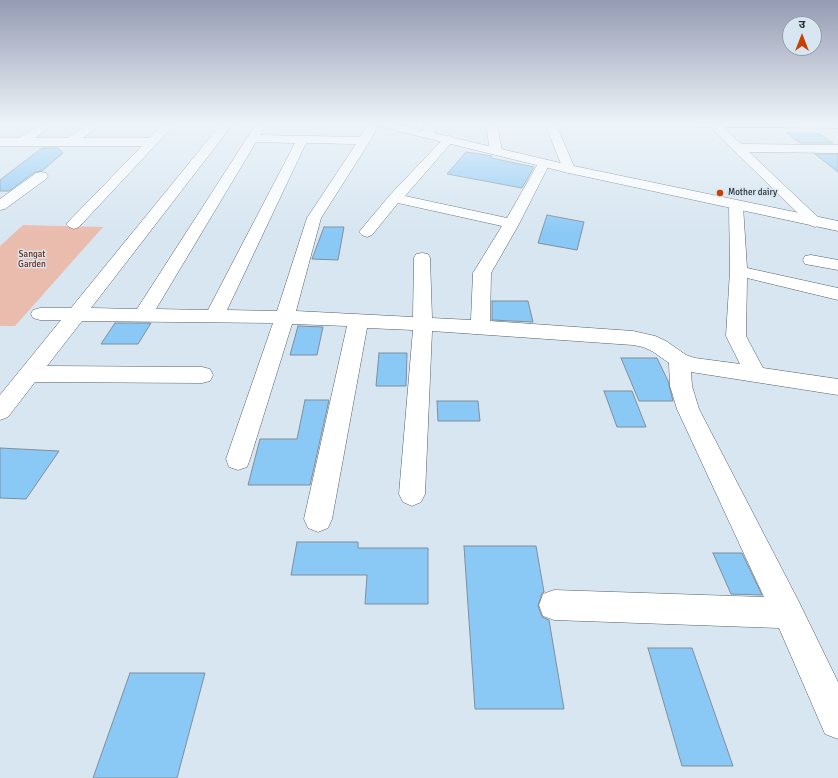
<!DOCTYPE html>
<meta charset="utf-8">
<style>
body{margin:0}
#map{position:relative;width:838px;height:778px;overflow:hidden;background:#d7e6f1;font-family:Signika,"Noto Sans Devanagari",sans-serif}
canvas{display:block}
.north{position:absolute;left:782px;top:16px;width:40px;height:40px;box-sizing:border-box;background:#d7e6f1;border:1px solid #919ca5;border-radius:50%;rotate:0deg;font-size:11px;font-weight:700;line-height:16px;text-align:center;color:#282d32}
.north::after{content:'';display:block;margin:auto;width:14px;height:18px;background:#c84103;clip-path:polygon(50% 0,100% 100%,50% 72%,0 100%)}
</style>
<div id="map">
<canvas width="838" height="778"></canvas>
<div class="north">उ</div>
</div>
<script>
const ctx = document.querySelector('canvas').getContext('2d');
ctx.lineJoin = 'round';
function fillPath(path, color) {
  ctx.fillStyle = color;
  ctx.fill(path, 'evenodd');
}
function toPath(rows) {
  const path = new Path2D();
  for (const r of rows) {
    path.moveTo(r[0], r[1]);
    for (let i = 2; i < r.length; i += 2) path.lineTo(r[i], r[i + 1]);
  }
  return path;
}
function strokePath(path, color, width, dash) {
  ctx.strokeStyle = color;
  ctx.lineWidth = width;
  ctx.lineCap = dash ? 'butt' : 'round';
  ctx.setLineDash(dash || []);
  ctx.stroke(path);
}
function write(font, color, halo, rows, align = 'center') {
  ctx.font = font + ' Signika,sans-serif';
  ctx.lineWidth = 3;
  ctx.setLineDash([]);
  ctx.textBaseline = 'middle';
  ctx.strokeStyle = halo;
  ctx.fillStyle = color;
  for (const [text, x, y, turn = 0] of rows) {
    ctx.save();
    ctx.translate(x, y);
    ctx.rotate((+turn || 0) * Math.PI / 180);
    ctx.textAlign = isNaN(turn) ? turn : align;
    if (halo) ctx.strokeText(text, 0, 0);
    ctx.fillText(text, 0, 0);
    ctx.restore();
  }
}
fillPath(toPath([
 [23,225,103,227,15,326,0,326,0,246]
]), '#eabcae');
const building = toPath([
 [787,133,819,133,833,143,800,143,787,133],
 [42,148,58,148,63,153,42,171,35,172,9,191,0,191,0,180,42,148],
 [466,152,492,156,491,158,534,167,522,188,447,174,466,152],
 [815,154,838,154,838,172,815,154],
 [547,215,584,222,577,250,538,243,547,215],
 [324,227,344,227,338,260,312,259,324,227],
 [492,301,528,301,533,322,492,320,492,301],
 [115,323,151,323,138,344,101,344,115,323],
 [298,326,323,327,317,355,290,355,298,326],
 [379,353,407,353,406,386,376,386,379,353],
 [621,358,657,358,668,381,673,401,639,401,621,358],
 [604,391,632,391,646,427,617,427,604,391],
 [305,400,329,400,310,485,248,485,260,439,297,439,305,400],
 [437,401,478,401,480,421,438,421,437,401],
 [0,448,59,451,26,499,0,498,0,448],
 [297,542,358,542,358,548,428,548,428,604,365,604,367,575,291,575,297,542],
 [464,546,536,546,544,592,542,593,538,606,542,617,549,620,564,709,475,709,464,546],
 [713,553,742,553,762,595,731,594,713,553],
 [648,648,692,648,733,766,682,766,648,648],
 [130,673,205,673,177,778,93,778,130,673]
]);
fillPath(building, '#8ac9f6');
strokePath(building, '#818e99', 1);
const minor = toPath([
 [0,124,7,124,4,127,0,128,0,124],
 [41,124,54,124,35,138,68,138,88,124,101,124,83,138,149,138,163,124,175,124,79,227,74,229,69,227,66,224,69,221,142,146,0,146,0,138,19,138,41,124],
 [221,124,233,124,91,308,137,309,256,124,267,124,260,135,360,137,368,124,379,124,370,141,321,218,296,311,413,317,414,258,416,254,422,253,428,254,430,258,432,318,471,320,473,273,502,226,398,203,372,235,367,237,362,235,359,232,390,195,445,137,449,136,453,137,455,139,453,141,405,196,507,218,540,160,548,160,550,163,519,224,491,273,490,321,633,331,655,336,666,341,686,355,695,358,740,364,726,336,730,271,729,206,731,203,736,202,741,203,743,206,747,268,838,288,838,300,747,278,746,336,763,368,838,379,838,395,691,372,692,386,699,409,799,602,838,682,838,739,825,734,779,628,554,620,543,616,539,605,543,594,554,590,764,597,677,409,670,386,669,363,652,351,643,347,633,345,432,331,425,494,421,502,412,506,403,502,399,494,413,330,367,328,332,519,328,528,318,532,308,528,304,519,347,326,292,324,250,459,247,467,238,470,229,467,226,459,273,323,82,321,47,366,202,367,210,369,213,375,210,381,202,383,35,382,8,417,0,420,0,395,61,320,40,320,33,318,31,314,33,310,40,308,71,308,221,124],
 [256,142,295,143,208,310,156,309,256,142],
 [306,143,356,144,307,218,277,311,227,310,306,143],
 [424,124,434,124,435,134,433,136,425,136,423,134,424,124],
 [486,124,497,124,502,151,500,154,492,154,490,151,486,124],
 [545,124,556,124,575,169,574,172,569,173,564,172,563,169,545,124],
 [692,124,838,124,838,128,723,127,741,144,838,145,838,153,749,152,820,219,823,222,820,225,815,227,810,225,710,127,697,127,693,126,692,124],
 [41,172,46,173,48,176,46,179,5,209,0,210,0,199,36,173,41,172],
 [811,255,838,260,838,270,805,264,803,260,805,256,811,255]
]);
const tertiary = toPath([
 [376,124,395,124,569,165,838,221,838,231,569,173,378,126,376,124]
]);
strokePath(minor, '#53606a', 1);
strokePath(tertiary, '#53606a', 1);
fillPath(minor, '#fff');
fillPath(tertiary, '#fff');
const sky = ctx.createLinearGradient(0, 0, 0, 233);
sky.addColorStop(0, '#959bb2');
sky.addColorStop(0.53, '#edf4f9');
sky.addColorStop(1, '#edf4f900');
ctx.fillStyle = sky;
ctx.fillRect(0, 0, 838, 233);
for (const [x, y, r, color] of [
 [720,193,4,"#c84103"]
]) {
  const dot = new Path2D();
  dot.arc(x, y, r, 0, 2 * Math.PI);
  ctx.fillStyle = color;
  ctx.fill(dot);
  strokePath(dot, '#d7e6f1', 1.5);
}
write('9px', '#282d32', '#d7e6f1', [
 ["Mother dairy",728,193]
], 'left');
write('9px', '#701e00', '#d7e6f1', [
 ["Sangat",32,255],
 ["Garden",32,265]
]);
</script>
